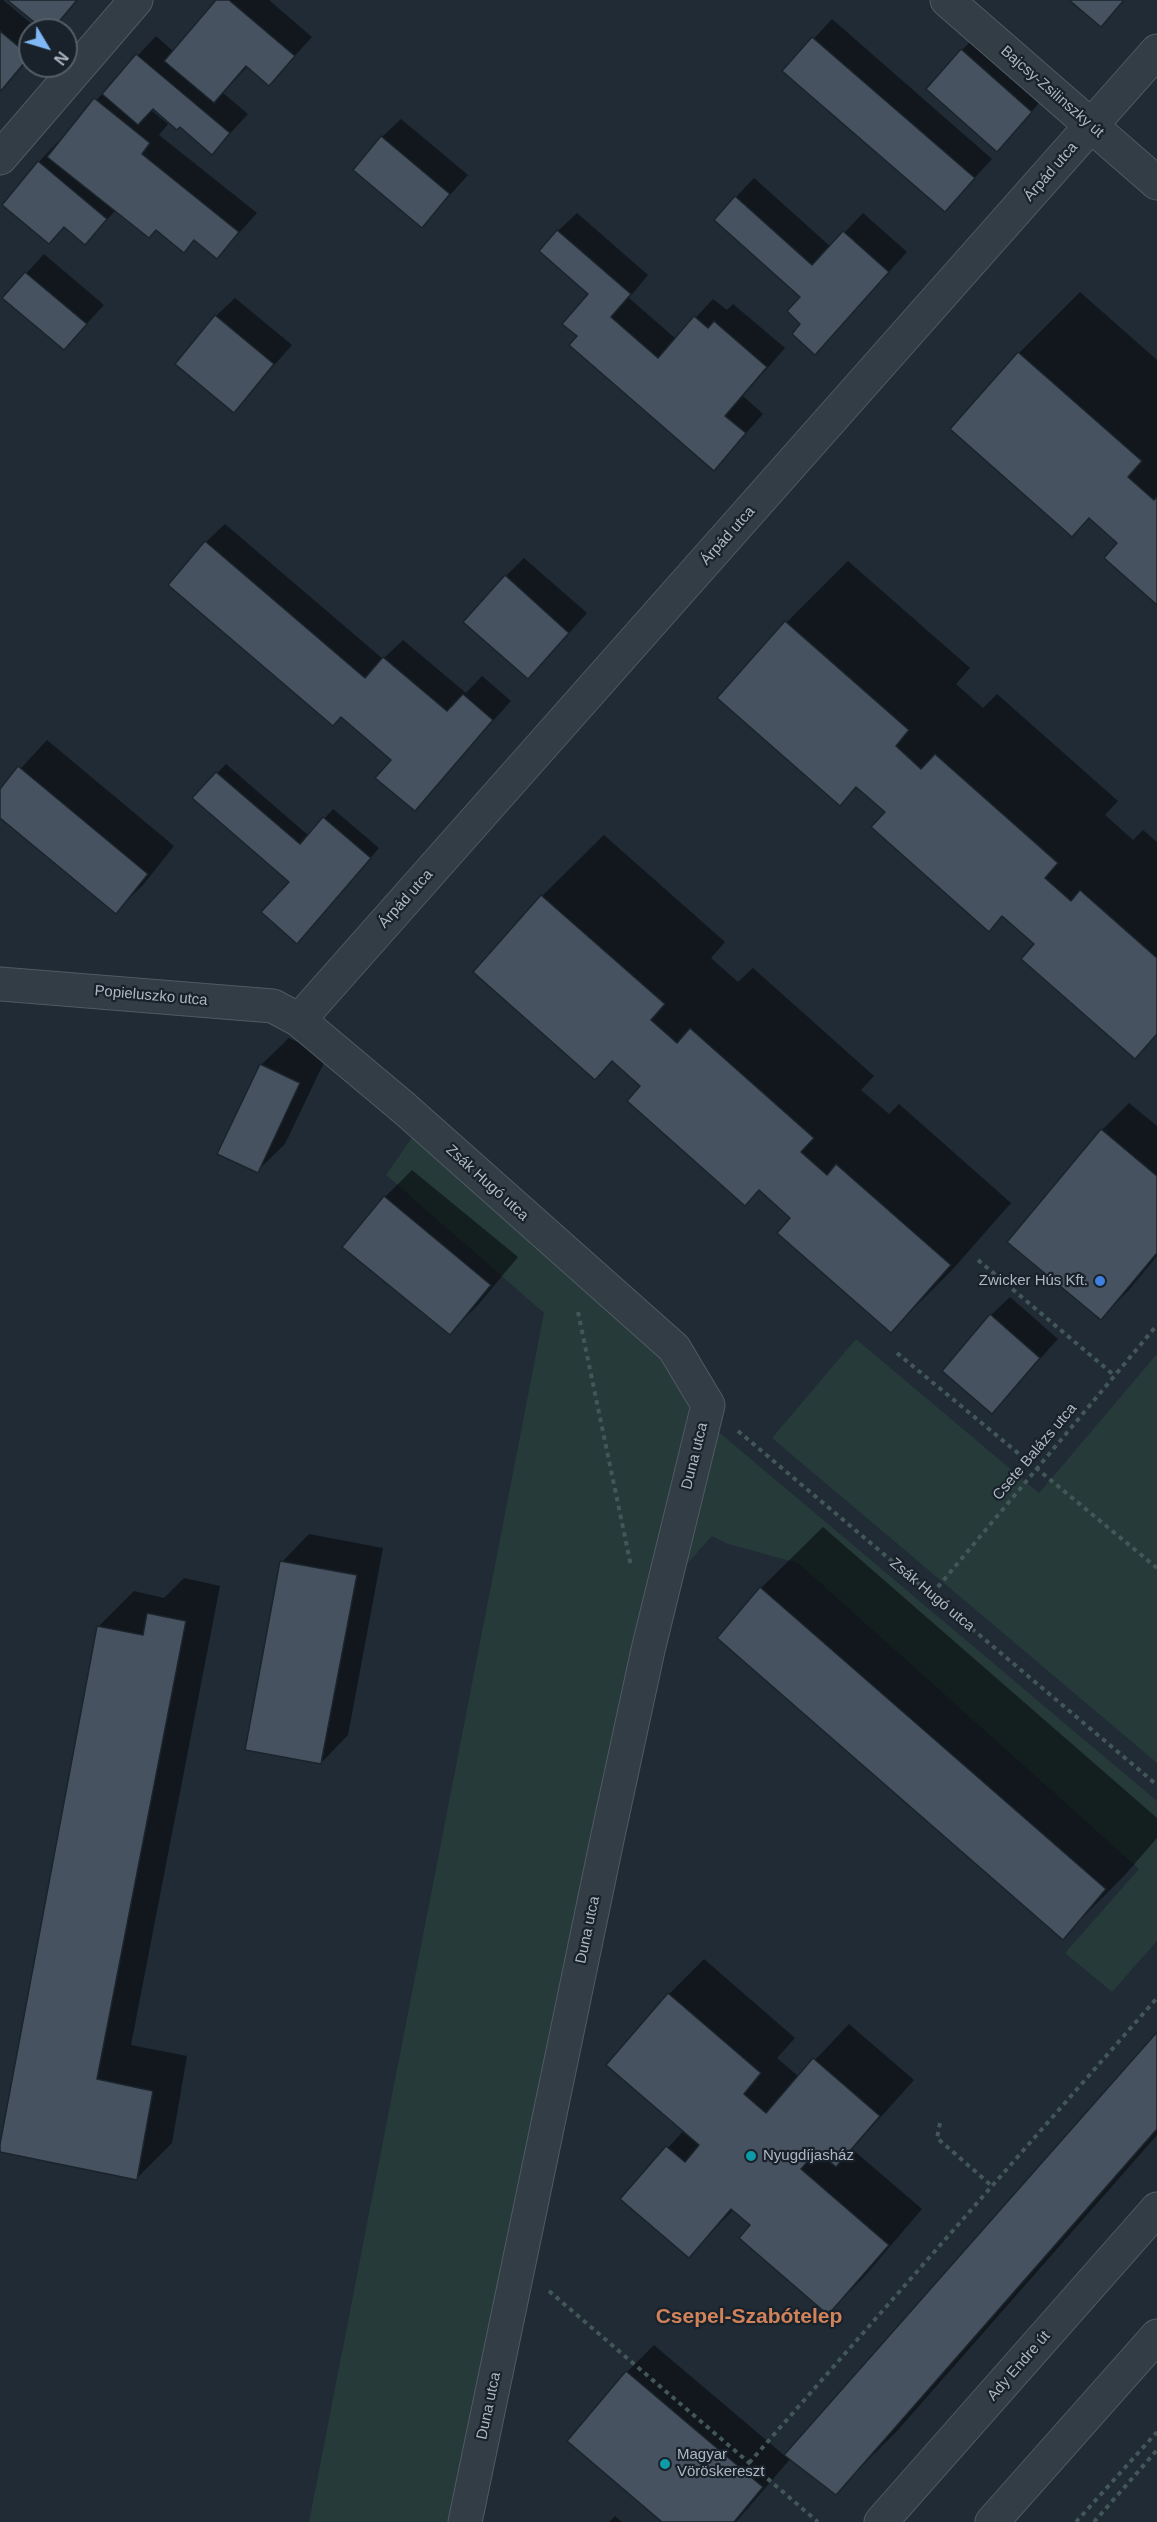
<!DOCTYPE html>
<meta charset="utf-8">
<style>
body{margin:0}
#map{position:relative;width:1157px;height:2522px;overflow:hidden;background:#202b35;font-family:Arial,sans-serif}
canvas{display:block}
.north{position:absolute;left:18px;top:18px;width:60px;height:60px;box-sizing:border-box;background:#19222a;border:2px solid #545e67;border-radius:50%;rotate:128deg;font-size:16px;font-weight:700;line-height:24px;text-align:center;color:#adb7c3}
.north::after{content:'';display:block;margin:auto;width:21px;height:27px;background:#80b8f5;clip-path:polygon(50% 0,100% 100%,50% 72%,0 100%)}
</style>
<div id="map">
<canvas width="1157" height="2522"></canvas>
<div class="north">N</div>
</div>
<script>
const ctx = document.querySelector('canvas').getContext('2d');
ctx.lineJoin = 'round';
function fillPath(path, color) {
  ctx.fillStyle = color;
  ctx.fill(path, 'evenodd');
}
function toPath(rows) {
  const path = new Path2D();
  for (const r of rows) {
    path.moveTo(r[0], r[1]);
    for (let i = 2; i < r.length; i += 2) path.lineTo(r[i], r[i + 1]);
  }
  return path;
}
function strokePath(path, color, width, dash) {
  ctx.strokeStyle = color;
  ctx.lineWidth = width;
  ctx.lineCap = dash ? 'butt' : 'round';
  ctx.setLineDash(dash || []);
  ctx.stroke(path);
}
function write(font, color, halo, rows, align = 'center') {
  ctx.font = font + ' Arial,sans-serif';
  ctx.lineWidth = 4.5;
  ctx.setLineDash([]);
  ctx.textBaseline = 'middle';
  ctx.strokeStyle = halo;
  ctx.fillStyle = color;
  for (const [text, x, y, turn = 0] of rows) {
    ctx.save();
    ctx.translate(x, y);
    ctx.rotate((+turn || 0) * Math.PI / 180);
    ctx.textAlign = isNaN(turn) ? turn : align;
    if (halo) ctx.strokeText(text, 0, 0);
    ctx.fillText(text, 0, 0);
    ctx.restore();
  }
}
fillPath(toPath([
 [415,1133,670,1361,689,1408,448,2522,309,2522,544,1313,386,1175],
 [856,1339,1039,1493,1157,1354,1157,1763,772,1438],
 [714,1428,1157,1801,1157,1941,1112,1992,1065,1953,1139,1869,798,1563,728,1544,712,1536,686,1565]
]), '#253a39');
fillPath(toPath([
 [0,0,3,0,39,30,30,30,30,58,0,92],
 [9,0,78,0,51,30,46,30],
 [218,0,269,0,312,37,269,84,248,66,223,93,248,114,212,153,180,125,154,108,151,110,168,124,159,135,257,213,217,257,195,239,184,251,157,229,116,210,85,243,65,226,49,242,39,162,156,36,174,52],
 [832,19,992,159,945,210,785,70],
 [971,41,1040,102,1006,141,962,50],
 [401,119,468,175,422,226,382,137],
 [754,178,831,247,863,213,907,252,815,353,803,324,802,297,736,197],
 [577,213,648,275,629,298,676,339,713,299,727,310,733,304,785,348,743,396,763,414,714,469,579,336,590,294,558,231],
 [44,254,104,305,64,348,4,298],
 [1080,292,1157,360,1157,604,1119,543,1090,517,1072,535,1019,353],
 [235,298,292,345,234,411,216,316],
 [225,524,383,659,403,640,466,693,482,676,511,701,414,809,393,760,206,542],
 [524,558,587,613,546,659,506,576],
 [848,561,970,668,956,684,983,708,997,694,1118,801,1105,815,1133,840,1143,830,1157,842,1157,1035,1135,1057,1036,944,1003,915,989,929,887,812,858,786,840,804,719,698,787,622],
 [47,740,174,846,143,885,115,912,0,816,0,791],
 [226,764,309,836,333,809,379,848,306,933,291,882,194,798],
 [604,835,725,942,711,958,738,982,753,968,874,1076,861,1090,889,1114,899,1104,1011,1203,952,1270,891,1331,792,1218,613,1060,595,1078,475,972,542,896],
 [289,1038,327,1056,285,1144,257,1171,261,1065],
 [1129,1103,1157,1126,1157,1256,1128,1291,1101,1318,1102,1130],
 [412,1170,518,1257,477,1306,450,1333,385,1197],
 [1010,1297,1058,1339,992,1412,991,1315],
 [823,1527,1157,1818,1157,1838,1124,1876,1063,1937,719,1638,761,1588],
 [309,1534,383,1548,348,1735,321,1763,282,1562],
 [184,1578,220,1586,131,2045,187,2056,172,2143,137,2178,0,2151,99,1626,134,1591,164,1598],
 [704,1959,795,2038,777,2058,799,2077,849,2024,914,2080,852,2149,922,2209,863,2278,828,2313,753,2225,734,2209,689,2256,622,2199,684,2130,608,2065,669,1994],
 [1157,2034,1157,2135,897,2431,835,2493,791,2458,736,2522,664,2522,627,2372,654,2345,785,2456],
 [615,2516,622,2522,609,2522]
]), '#0007');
const building = toPath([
 [7,0,77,0,52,30,44,30,7,0],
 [216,0,229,0,295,56,269,86,246,66,214,103,164,61,216,0],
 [1069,0,1124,0,1101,27,1069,0],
 [0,31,30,56,0,92,0,31],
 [812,37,975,178,945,212,782,71,812,37],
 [961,49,1032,112,997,152,926,89,961,49],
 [136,54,230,133,212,155,180,127,177,130,153,109,138,125,102,94,136,54],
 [94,98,150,143,142,154,239,232,217,259,194,240,184,253,156,230,149,238,47,157,94,98],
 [381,136,450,194,422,228,353,170,381,136],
 [38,161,107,219,85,245,64,227,49,244,2,205,38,161],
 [735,196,812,265,843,231,889,272,815,355,792,334,800,324,787,311,800,297,714,220,735,196],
 [557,230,631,294,611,317,658,358,694,316,708,328,714,321,767,367,725,416,746,433,714,471,569,345,577,336,562,324,588,294,539,251,557,230],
 [25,272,87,324,64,350,2,298,25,272],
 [215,315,274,364,234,413,175,364,215,315],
 [1018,352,1142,461,1128,477,1154,500,1157,497,1157,605,1104,558,1117,543,1089,518,1072,537,950,429,1018,352],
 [205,541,365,678,383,657,447,711,463,694,493,720,415,811,375,778,391,760,341,717,333,726,168,585,205,541],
 [505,575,569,633,528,679,463,622,505,575],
 [785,621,909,730,896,746,921,769,935,754,1058,863,1045,878,1071,901,1080,890,1157,958,1157,1034,1135,1059,1021,959,1034,944,1002,916,989,932,871,827,885,812,856,787,840,806,717,698,785,621],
 [18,766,148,874,116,914,0,818,0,789,18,766],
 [216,772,300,844,323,817,371,858,297,944,261,912,289,882,192,798,216,772],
 [541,895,665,1004,651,1020,677,1043,690,1028,814,1138,801,1152,827,1175,836,1164,951,1265,891,1333,777,1233,790,1218,759,1190,745,1206,627,1101,640,1086,612,1061,595,1080,473,972,541,895],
 [260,1064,300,1083,258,1173,217,1154,260,1064],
 [1101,1129,1157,1176,1157,1253,1101,1320,1007,1242,1101,1129],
 [384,1196,491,1285,450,1335,342,1247,384,1196],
 [990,1314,1040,1358,992,1414,942,1371,990,1314],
 [280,1561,357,1575,321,1764,245,1750,280,1561],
 [760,1587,1106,1889,1063,1940,717,1638,760,1587],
 [147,1613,186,1621,97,2079,153,2091,137,2180,0,2152,0,2144,97,1626,143,1635,147,1613],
 [668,1993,761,2073,744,2094,766,2113,813,2058,880,2116,836,2167,817,2151,801,2169,889,2245,828,2315,739,2238,750,2225,731,2209,689,2258,620,2199,666,2146,685,2162,699,2145,606,2065,668,1993],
 [1157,2032,1157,2129,836,2495,784,2455,1157,2032],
 [626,2371,763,2487,734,2522,662,2522,567,2441,626,2371]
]);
fillPath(building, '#46525f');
strokePath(building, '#1b242c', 1.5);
const minor = toPath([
 [947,0,1157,183],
 [0,158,136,0],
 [0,984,273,1006,299,1020,404,1108,674,1348,708,1405,648,1650,608,1835,465,2522],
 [299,1020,1157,51],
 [881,2522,1157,2209],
 [992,2522,1157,2336]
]);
strokePath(minor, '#505a64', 35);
strokePath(toPath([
 [978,1260,1115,1376],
 [578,1312,631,1566],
 [897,1353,1157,1568],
 [738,1431,1157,1785],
 [932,1594,1157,1325],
 [940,2123,937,2138,992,2186],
 [549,2291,818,2522],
 [749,2463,1157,1998],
 [1076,2522,1157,2432],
 [1094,2522,1157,2450]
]), '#435758', 4, [4.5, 4.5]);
strokePath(minor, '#333d46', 33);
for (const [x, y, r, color] of [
 [1100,1281,6,"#3f7fe0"],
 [751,2156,6,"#0f9aa8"],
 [665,2464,6,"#0f9aa8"]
]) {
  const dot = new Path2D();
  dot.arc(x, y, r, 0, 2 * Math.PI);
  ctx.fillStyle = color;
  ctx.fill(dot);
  strokePath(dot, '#19222a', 2);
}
write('15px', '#adb7c3', '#19222a', [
 ["Bajcsy-Zsilinszky út",1052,92,41],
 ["Árpád utca",1051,172,-49],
 ["Árpád utca",728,536,-48],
 ["Árpád utca",406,899,-48],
 ["Popieluszko utca",151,996,5],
 ["Zsák Hugó utca",487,1183,42],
 ["Csete Balázs utca",1035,1452,-50],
 ["Duna utca",695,1456,-76],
 ["Zsák Hugó utca",932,1595,40],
 ["Duna utca",588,1930,-78],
 ["Ady Endre út",1019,2366,-49],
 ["Duna utca",489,2406,-78]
]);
write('15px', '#adb7c3', '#19222a', [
 ["Zwicker Hús Kft.",1088,1281,"right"],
 ["Nyugdíjasház",763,2156],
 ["Magyar",677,2455],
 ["Vöröskereszt",677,2472]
], 'left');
write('bold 21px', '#d0835b', '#19222a', [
 ["Csepel-Szabótelep",749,2317]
]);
</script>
